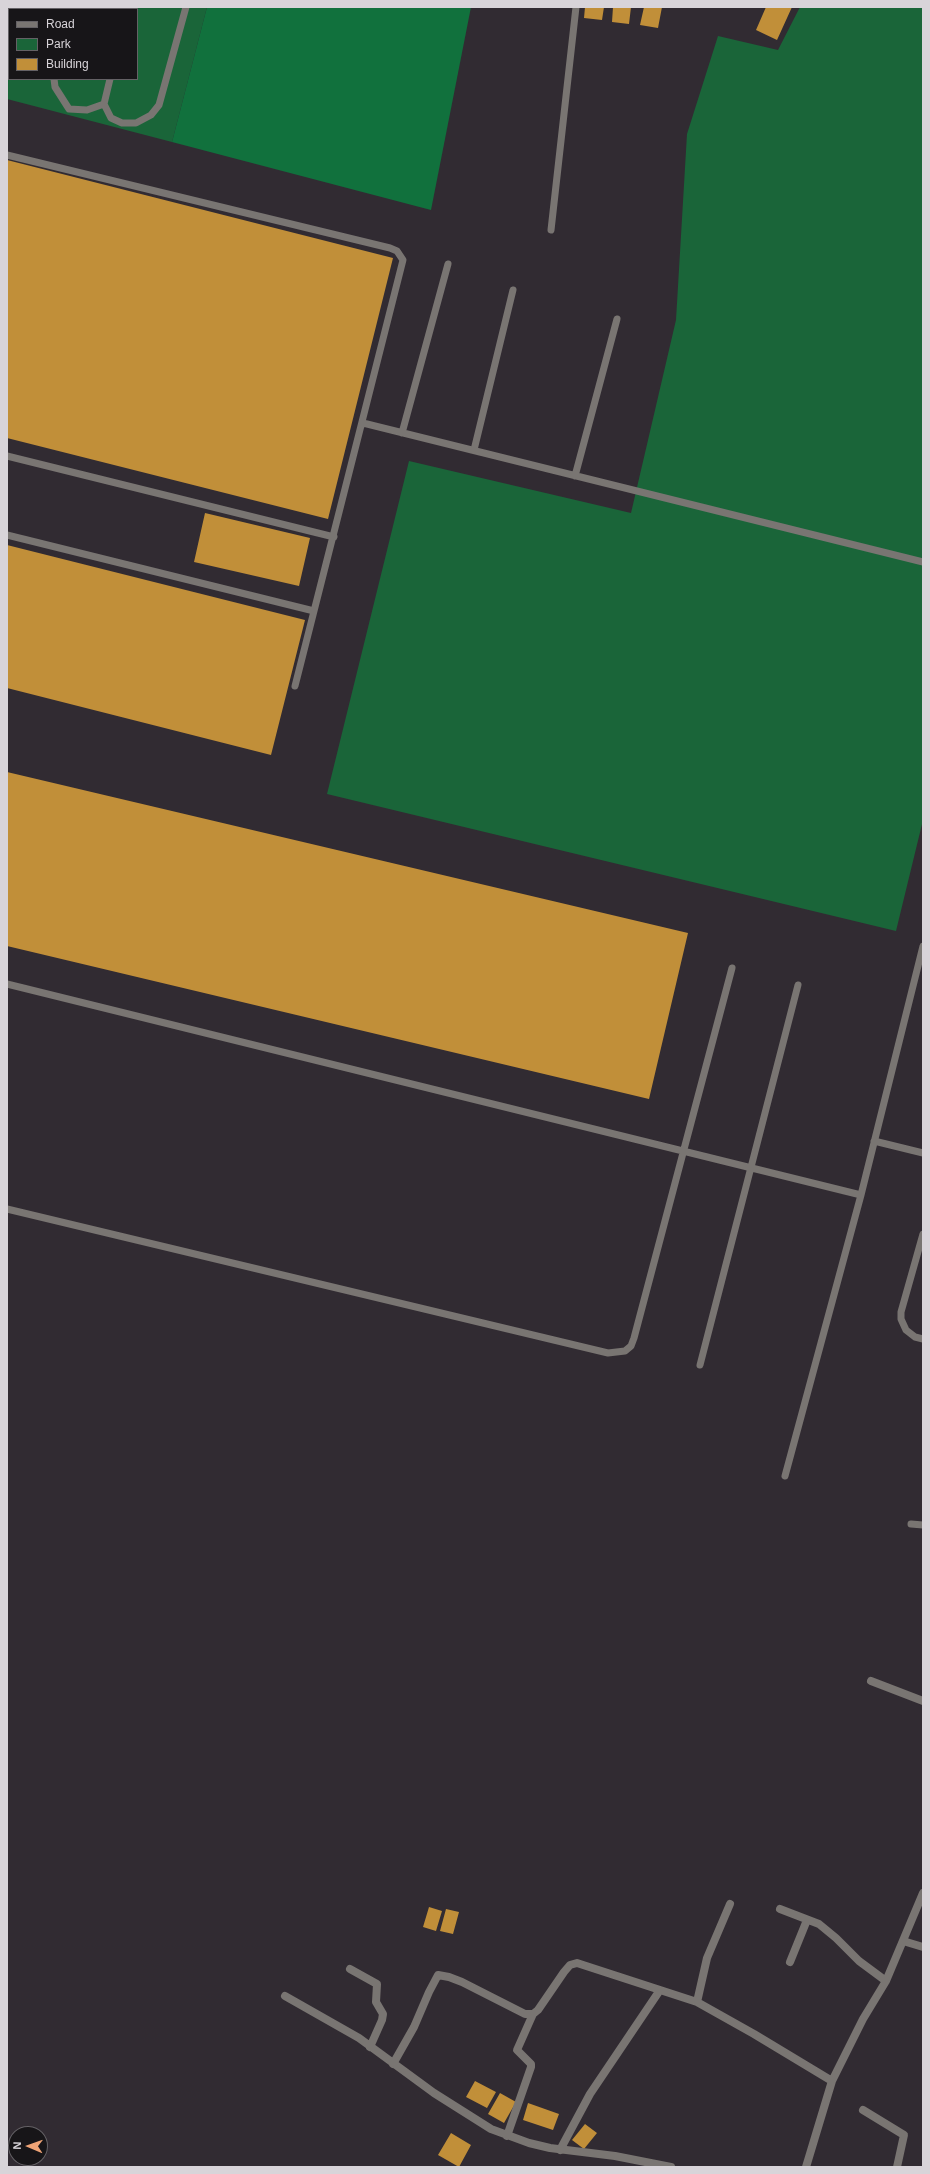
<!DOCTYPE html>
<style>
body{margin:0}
#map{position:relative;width:930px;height:2174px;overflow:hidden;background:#312b32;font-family:Helvetica,sans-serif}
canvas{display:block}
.frame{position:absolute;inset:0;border:8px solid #d8d4d9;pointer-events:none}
.legend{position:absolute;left:8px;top:8px;width:130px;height:72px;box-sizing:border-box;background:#171518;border:1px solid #646165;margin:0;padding:5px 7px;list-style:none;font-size:12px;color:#d8d4d9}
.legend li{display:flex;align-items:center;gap:8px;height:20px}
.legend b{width:20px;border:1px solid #646165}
.north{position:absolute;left:8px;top:2126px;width:40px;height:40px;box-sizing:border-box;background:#171518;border:1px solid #646165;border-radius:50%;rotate:272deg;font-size:11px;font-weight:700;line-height:16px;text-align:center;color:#d8d4d9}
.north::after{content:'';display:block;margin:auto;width:14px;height:18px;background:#efa376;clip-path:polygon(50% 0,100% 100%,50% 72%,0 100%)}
</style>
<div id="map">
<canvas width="930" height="2174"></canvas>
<div class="frame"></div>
<ul class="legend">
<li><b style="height:5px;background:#797572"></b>Road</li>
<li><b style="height:11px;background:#1a6539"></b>Park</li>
<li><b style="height:11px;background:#c18f39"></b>Building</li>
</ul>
<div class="north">N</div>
</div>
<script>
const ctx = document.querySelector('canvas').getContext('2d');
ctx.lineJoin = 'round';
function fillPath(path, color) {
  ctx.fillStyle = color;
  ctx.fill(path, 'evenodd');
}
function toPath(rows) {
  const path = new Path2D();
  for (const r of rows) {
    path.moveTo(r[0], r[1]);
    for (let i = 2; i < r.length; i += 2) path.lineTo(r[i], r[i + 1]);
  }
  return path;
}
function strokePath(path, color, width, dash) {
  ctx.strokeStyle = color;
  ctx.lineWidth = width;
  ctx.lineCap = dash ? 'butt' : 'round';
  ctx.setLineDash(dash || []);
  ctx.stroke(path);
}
fillPath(toPath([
 [7,7,207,7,172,142,7,99],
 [9,9,137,9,137,79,9,79],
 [800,7,923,7,923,820,896,931,327,794,409,461,631,513,676,320,687,134,718,36,778,50]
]), '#1a6539');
fillPath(toPath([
 [207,7,471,7,431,210,172,142]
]), '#11713d');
fillPath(toPath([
 [585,7,604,7,602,20,584,18],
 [613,7,631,7,629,24,612,22],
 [644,7,662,7,658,28,640,25],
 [766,7,792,7,777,40,756,30],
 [7,160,393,258,328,519,7,438],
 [205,513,310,538,299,586,194,562],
 [7,545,305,620,271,755,7,688],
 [7,772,688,933,649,1099,7,946],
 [429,1907,442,1911,436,1931,423,1927],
 [446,1909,459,1912,453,1934,440,1931],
 [475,2081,496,2092,487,2108,466,2097],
 [500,2093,516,2102,504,2123,488,2114],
 [528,2103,559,2114,553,2130,523,2120],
 [585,2124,597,2133,584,2149,572,2140],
 [451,2133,471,2145,459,2167,438,2155]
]), '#c18f39');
strokePath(toPath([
 [12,9,13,7],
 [69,9,70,7],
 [126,9,126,7],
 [7,30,9,22],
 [54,79,55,87,69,109,87,110,104,104],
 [110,79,104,104,111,118,122,123,136,123,151,115,159,105,186,7],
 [7,155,390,248,397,251,403,260,295,686],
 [551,230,576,7],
 [363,423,923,562],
 [402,433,448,264],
 [474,450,513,290],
 [7,456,334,537],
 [575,476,617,319],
 [7,535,314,611],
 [7,984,861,1195],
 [874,1141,923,1153],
 [7,1209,608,1353,625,1351,631,1346,634,1338,732,968],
 [923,1234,901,1312,901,1319,906,1330,915,1337,923,1339],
 [700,1365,798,985],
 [785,1476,861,1195,923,946],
 [911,1524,923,1525]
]), '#797572', 7);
strokePath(toPath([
 [871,1681,923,1701],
 [780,1909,819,1924,836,1938,859,1961,886,1981],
 [903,1941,923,1947],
 [790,1962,807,1920],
 [350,1969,377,1984,376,2002,383,2014,382,2020,370,2047],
 [285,1996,359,2038,434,2093,491,2129,529,2143,550,2148,615,2156,671,2167],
 [697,2002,707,1958,730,1904],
 [393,2064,414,2027,429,1992,438,1975,449,1977,462,1982,525,2014,533,2014,538,2010,564,1972,570,1965,577,1963,697,2002,754,2034,832,2081],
 [863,2110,904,2135,897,2167],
 [507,2136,531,2067,531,2064,517,2050,533,2014],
 [560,2150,590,2094,660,1990],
 [806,2167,832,2081,863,2019,886,1981,923,1893]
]), '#797572', 8);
</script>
